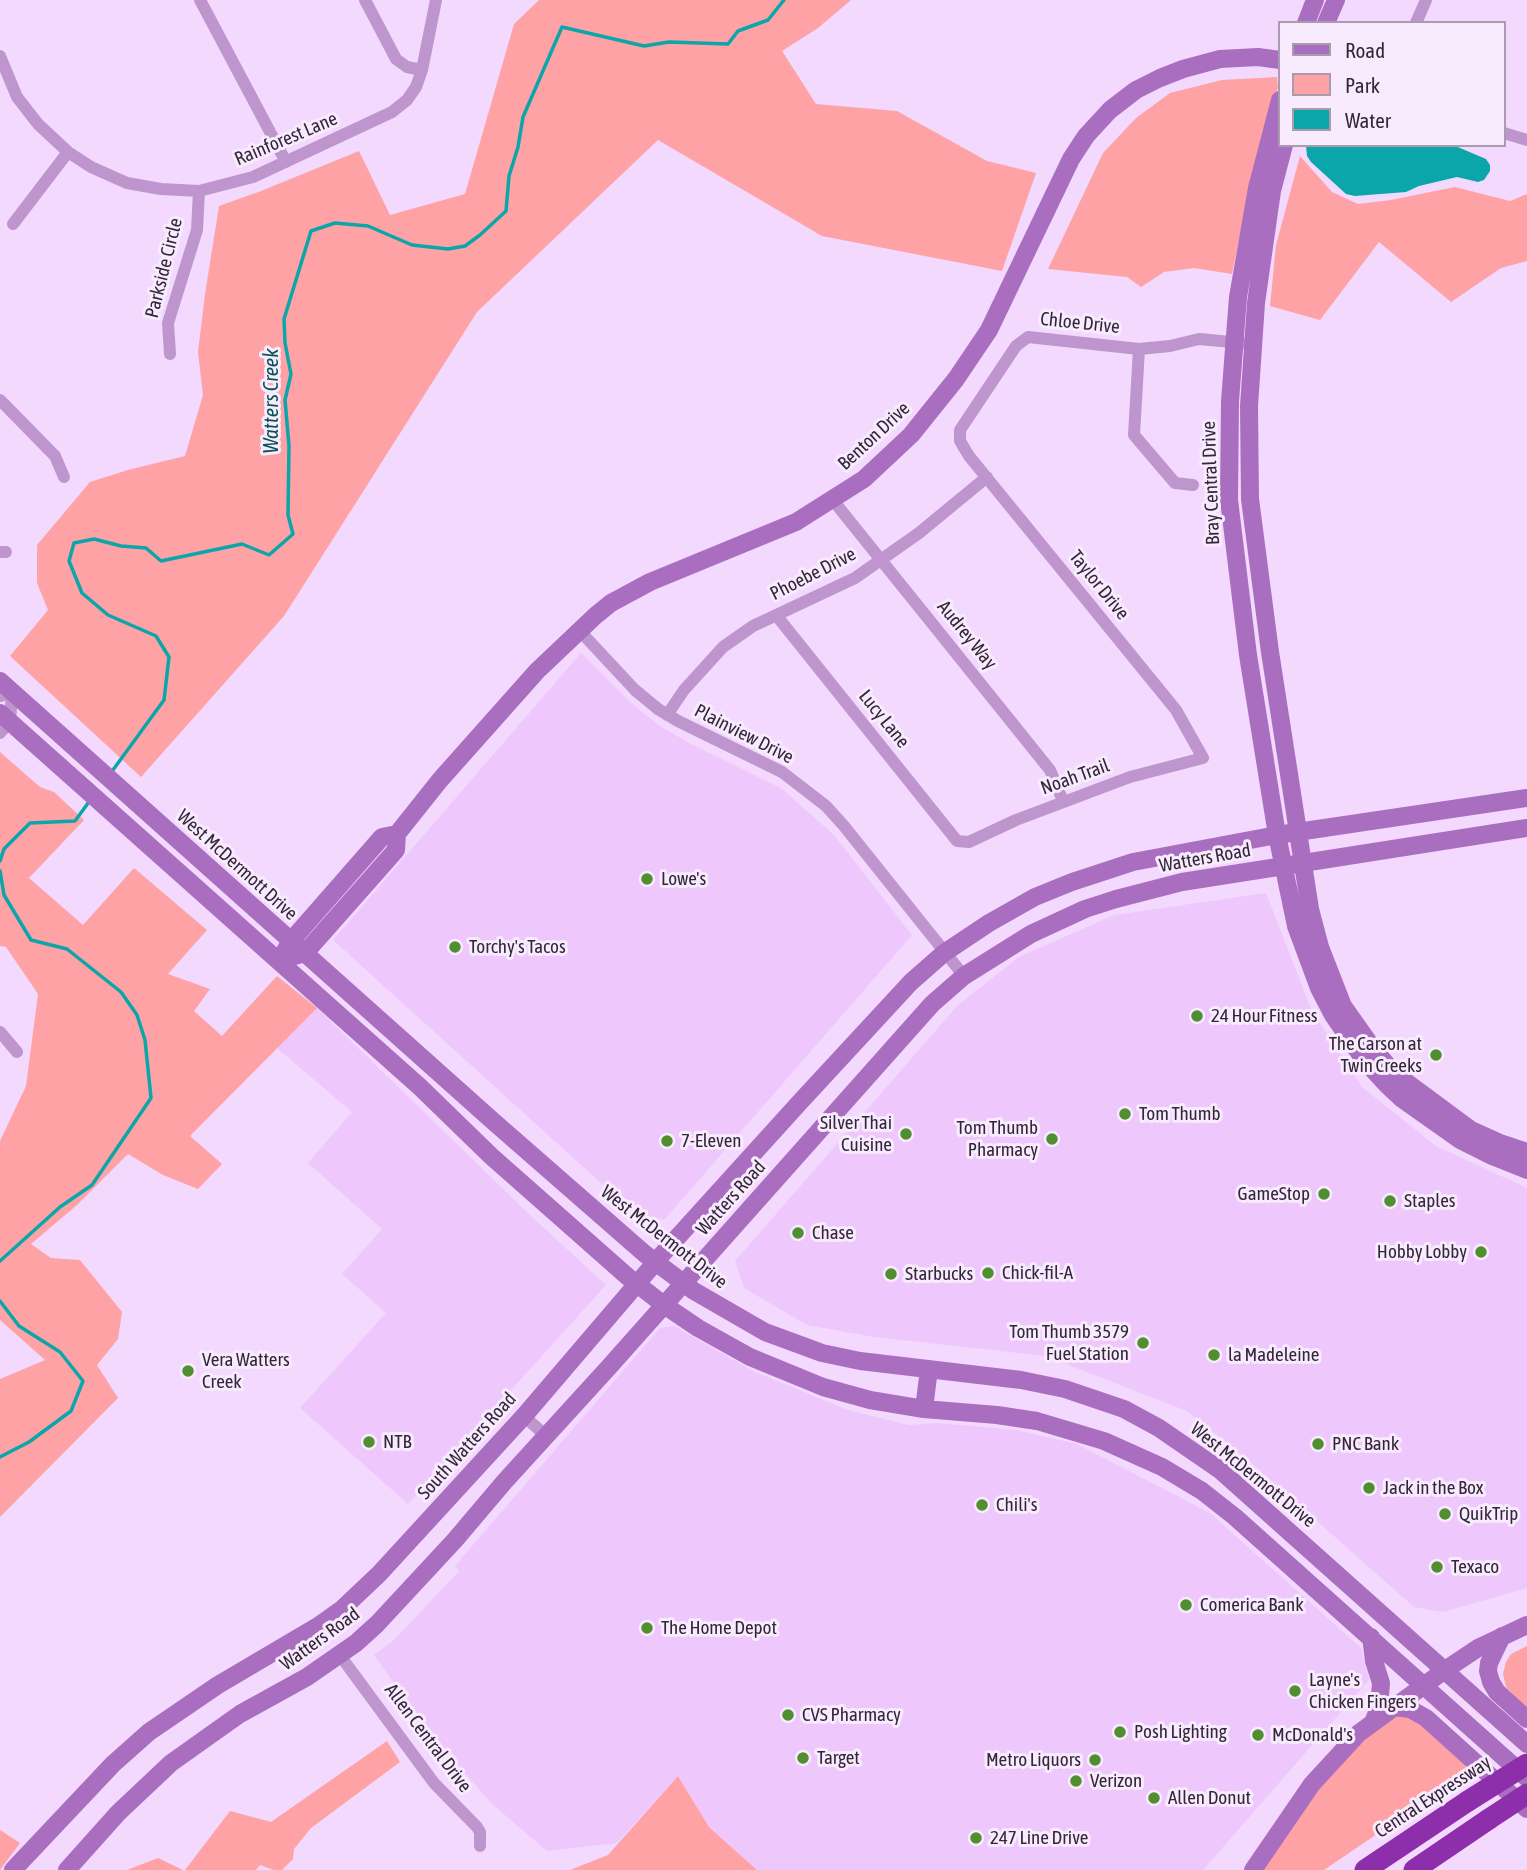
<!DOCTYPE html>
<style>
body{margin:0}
#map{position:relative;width:1527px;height:1870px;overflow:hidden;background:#f3d9fd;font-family:"Asap Condensed",sans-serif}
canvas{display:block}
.legend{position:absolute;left:1278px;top:21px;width:228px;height:126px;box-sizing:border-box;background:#f9ebfe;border:2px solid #aa9caf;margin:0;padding:9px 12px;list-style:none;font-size:21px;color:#332638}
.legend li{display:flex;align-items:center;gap:14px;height:35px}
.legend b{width:35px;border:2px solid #aa9caf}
</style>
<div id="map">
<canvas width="1527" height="1870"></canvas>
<ul class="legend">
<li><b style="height:9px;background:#aa6ec0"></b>Road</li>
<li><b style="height:19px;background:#fea2a6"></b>Park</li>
<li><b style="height:19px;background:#0aa6a9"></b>Water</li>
</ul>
</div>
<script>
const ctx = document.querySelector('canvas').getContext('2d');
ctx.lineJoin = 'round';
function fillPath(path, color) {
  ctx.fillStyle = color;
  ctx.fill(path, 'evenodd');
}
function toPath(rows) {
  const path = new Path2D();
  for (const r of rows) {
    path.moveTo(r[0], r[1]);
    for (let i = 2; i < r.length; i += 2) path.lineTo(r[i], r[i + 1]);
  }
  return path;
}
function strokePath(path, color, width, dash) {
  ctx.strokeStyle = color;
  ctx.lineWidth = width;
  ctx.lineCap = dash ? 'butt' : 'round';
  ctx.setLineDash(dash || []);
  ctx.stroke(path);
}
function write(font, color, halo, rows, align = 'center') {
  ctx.font = font + ' "Asap Condensed",sans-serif';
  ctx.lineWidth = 6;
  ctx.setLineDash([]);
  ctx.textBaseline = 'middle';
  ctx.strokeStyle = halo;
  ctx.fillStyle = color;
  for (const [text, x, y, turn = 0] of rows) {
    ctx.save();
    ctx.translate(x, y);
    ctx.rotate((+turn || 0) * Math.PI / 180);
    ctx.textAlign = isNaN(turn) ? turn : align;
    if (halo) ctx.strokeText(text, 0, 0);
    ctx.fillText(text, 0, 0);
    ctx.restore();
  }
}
fillPath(toPath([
 [581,653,632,704,660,726,691,744,781,788,834,835,912,935,664,1220,634,1213,333,940],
 [1266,893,1311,1009,1362,1087,1436,1146,1527,1188,1527,1588,1443,1612,1414,1607,1248,1460,1187,1411,1045,1356,874,1337,807,1325,744,1288,735,1261,958,1005,1019,957,1114,915],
 [317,1008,531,1216,606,1285,408,1504,300,1408,386,1313,342,1274,382,1229,308,1163,352,1112,277,1048],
 [674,1326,753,1371,848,1410,909,1425,937,1423,1017,1430,1077,1444,1210,1513,1361,1648,1369,1680,1203,1870,757,1870,709,1827,678,1776,617,1843,547,1851,491,1803,430,1733,374,1655,394,1640,459,1571,455,1566,660,1328]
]), '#eec8fc');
fillPath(toPath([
 [539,0,851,0,818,28,782,51,816,104,897,111,987,161,1036,173,1002,271,822,236,658,140,477,312,284,616,141,777,10,656,48,610,37,583,37,545,90,482,128,470,185,456,203,395,198,352,205,294,219,206,261,191,359,151,390,215,465,194,514,24],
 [1277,77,1278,87,1259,156,1253,170,1232,274,1194,268,1164,272,1141,287,1127,277,1048,269,1103,153,1136,118,1170,93,1222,80],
 [1300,156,1332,192,1358,204,1391,200,1455,187,1510,201,1527,194,1527,261,1501,268,1451,302,1379,242,1320,320,1270,306,1276,245],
 [0,752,40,787,54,792,84,820,29,878,83,925,134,868,207,930,168,974,210,989,194,1011,222,1036,277,976,317,1008,190,1136,222,1164,198,1189,163,1175,128,1154,77,1205,31,1244,51,1258,80,1260,122,1312,118,1339,97,1365,118,1398,0,1517,0,1379,45,1360,0,1320,0,1141,26,1086,38,994,6,947,0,946],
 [1527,1646,1527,1709,1506,1687,1503,1674,1506,1662,1511,1654],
 [1411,1713,1474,1768,1324,1870,1260,1870,1337,1764,1370,1732,1394,1716],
 [387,1741,400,1762,311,1828,294,1849,293,1859,282,1870,274,1870,260,1865,256,1870,185,1870,230,1811,271,1822],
 [678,1776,709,1827,757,1870,570,1870,608,1855],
 [0,1830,20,1843,0,1870],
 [158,1858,183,1870,125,1870,127,1870]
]), '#fea2a6');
fillPath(toPath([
 [1306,145,1453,145,1486,159,1490,165,1490,171,1484,180,1478,182,1457,177,1419,186,1406,192,1355,196,1346,194,1311,162,1307,156]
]), '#0aa6a9');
strokePath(toPath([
 [110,774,164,700,169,657,156,636,108,615,82,593,69,561,74,543,94,539,121,546,146,548,161,561,242,544,269,555,293,534,288,515,289,446,285,400,291,374,285,343,284,319,311,231,335,223,368,226,412,245,448,249,465,246,480,235,506,211,509,176,518,147,523,117,562,27,644,46,669,42,728,44,738,31,768,20,784,0],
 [0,861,4,849,30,823,75,821,91,799],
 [0,871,4,895,31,940,67,949,121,992,137,1015,145,1040,151,1098,92,1185,60,1207,0,1261],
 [0,1301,19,1326,60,1352,83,1381,71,1411,29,1442,0,1457]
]), '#0aa6a9', 3.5);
strokePath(toPath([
 [200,0,286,162],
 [365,0,396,59,407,67,422,70],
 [1416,23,1426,0],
 [0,56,17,97,38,124,68,152,91,167,127,183,161,189,199,191,253,177,392,112,407,100,416,87,422,70,436,0],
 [1504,133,1527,140],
 [13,224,68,152],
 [1139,349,1134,435,1175,483,1193,485],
 [170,354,168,323,197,230,199,191],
 [0,400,55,456,64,477],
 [832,499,1050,770,1063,801],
 [0,552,6,552],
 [776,615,957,841,969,842,1016,820,1130,777,1203,758,1176,710,969,456,960,441,960,430,1016,346,1028,337,1139,349,1170,346,1199,339,1242,343],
 [579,630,635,690,658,709,678,721,782,772,826,806,844,826,964,976],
 [0,696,12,692,10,722,0,733],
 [667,715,684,690,723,647,753,626,855,578,919,533,987,477],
 [0,1032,17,1052],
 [524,1416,546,1436],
 [339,1654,434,1783,477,1827,480,1832,480,1846]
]), '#be96cd', 12);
strokePath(toPath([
 [1306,23,1315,0],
 [1326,23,1336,0],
 [1280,100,1257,188,1238,297,1230,401,1229,500,1248,655,1277,835,1296,926,1319,988,1333,1015,1365,1061,1387,1085,1402,1099,1460,1140,1492,1156,1527,1170],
 [1284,145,1272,191,1256,303,1249,406,1250,499,1270,652,1310,909,1320,947,1343,1006,1372,1047,1394,1073,1471,1130,1500,1143,1527,1152],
 [0,681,494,1122,645,1254,694,1291,765,1332,822,1353,860,1361,1021,1380,1065,1389,1124,1409,1159,1428,1220,1470,1527,1744],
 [0,713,420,1087,491,1156,628,1277,664,1305,698,1328,750,1357,823,1387,870,1400,924,1409,997,1415,1037,1421,1104,1441,1162,1467,1202,1491,1235,1517,1527,1778],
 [285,951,291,941,382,837,397,834],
 [295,956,305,953,396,850,397,834,440,780,537,671,595,616,611,603,650,582,796,522,864,479,911,435,956,379,989,330,1071,159,1086,136,1110,110,1136,90,1160,78,1183,69,1220,59,1258,57,1280,60],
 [924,1409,929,1369],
 [1502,1636,1489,1663,1488,1671,1491,1682,1497,1692,1527,1719],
 [1371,1637,1374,1661,1381,1683,1379,1708,1374,1720],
 [1393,1707,1410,1709,1426,1718,1527,1809],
 [13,1870,113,1764,149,1732,218,1685,318,1626,342,1609,379,1574,524,1416,665,1251,800,1102,911,982,944,953,989,923,1035,897,1072,882,1133,862,1277,835,1527,798],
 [67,1870,118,1813,171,1763,240,1714,307,1677,356,1643,377,1624,455,1540,505,1481,609,1367,932,1004,964,976,1031,934,1085,909,1116,899,1182,882,1527,828],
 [1253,1870,1312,1784,1359,1733,1445,1670,1478,1648,1527,1625]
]), '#aa6ec0', 18);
strokePath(toPath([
 [1365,1870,1468,1801],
 [1414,1870,1489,1819]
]), '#8d2eab', 21);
strokePath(toPath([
 [1468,1801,1527,1764],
 [1489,1819,1527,1794]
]), '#8d2eab', 21);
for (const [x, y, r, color] of [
 [647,879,7,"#508e2f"],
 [455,947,7,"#508e2f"],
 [1197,1016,7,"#508e2f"],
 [1436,1055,7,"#508e2f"],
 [1125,1114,7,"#508e2f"],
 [906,1134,7,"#508e2f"],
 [1052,1139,7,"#508e2f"],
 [667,1141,7,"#508e2f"],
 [1324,1194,7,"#508e2f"],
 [1390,1201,7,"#508e2f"],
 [798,1233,7,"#508e2f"],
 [1481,1252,7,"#508e2f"],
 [988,1273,7,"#508e2f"],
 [891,1274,7,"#508e2f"],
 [1143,1343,7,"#508e2f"],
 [1214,1355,7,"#508e2f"],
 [188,1371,7,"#508e2f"],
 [369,1442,7,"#508e2f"],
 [1318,1444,7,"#508e2f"],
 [1369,1488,7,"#508e2f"],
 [982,1505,7,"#508e2f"],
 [1445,1514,7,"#508e2f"],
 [1437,1567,7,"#508e2f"],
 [1186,1605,7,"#508e2f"],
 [647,1628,7,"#508e2f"],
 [1295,1691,7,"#508e2f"],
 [788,1715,7,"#508e2f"],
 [1120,1732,7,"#508e2f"],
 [1258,1735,7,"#508e2f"],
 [803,1758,7,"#508e2f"],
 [1095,1760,7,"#508e2f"],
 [1076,1781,7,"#508e2f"],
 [1154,1798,7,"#508e2f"],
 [976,1838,7,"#508e2f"]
]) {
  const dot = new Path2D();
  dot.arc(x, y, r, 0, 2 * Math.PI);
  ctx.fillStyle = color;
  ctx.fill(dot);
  strokePath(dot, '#f9ebfe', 2.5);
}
write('19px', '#332638', '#f9ebfe', [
 ["Rainforest Lane",286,139,-23],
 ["Parkside Circle",164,268,-76],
 ["Chloe Drive",1080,323,6],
 ["Benton Drive",874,436,-43],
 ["Bray Central Drive",1211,483,-92],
 ["Phoebe Drive",813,574,-27],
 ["Taylor Drive",1099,585,51],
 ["Audrey Way",967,635,51],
 ["Lucy Lane",884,719,51],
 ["Plainview Drive",744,734,27],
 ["Noah Trail",1075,777,-20],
 ["Watters Road",1205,858,-10],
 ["West McDermott Drive",237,865,42],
 ["Watters Road",731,1198,-48],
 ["West McDermott Drive",664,1237,38],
 ["South Watters Road",467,1446,-48],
 ["West McDermott Drive",1253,1475,39],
 ["Watters Road",320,1639,-36],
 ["Allen Central Drive",428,1738,53],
 ["Central Expressway",1433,1797,-33]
]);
write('19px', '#332638', '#f9ebfe', [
 ["Lowe's",661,879],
 ["Torchy's Tacos",469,947],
 ["24 Hour Fitness",1211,1016],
 ["The Carson at",1422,1044,"right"],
 ["Twin Creeks",1422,1066,"right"],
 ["Tom Thumb",1139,1114],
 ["Silver Thai",892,1123,"right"],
 ["Cuisine",892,1145,"right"],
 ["Tom Thumb",1038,1128,"right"],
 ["Pharmacy",1038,1150,"right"],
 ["7-Eleven",681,1141],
 ["GameStop",1310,1194,"right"],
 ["Staples",1404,1201],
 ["Chase",812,1233],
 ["Hobby Lobby",1467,1252,"right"],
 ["Chick-fil-A",1002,1273],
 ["Starbucks",905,1274],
 ["Tom Thumb 3579",1129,1332,"right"],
 ["Fuel Station",1129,1354,"right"],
 ["la Madeleine",1228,1355],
 ["Vera Watters",202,1360],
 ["Creek",202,1382],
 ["NTB",383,1442],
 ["PNC Bank",1332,1444],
 ["Jack in the Box",1383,1488],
 ["Chili's",996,1505],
 ["QuikTrip",1459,1514],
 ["Texaco",1451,1567],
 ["Comerica Bank",1200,1605],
 ["The Home Depot",661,1628],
 ["Layne's",1309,1680],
 ["Chicken Fingers",1309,1702],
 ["CVS Pharmacy",802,1715],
 ["Posh Lighting",1134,1732],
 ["McDonald's",1272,1735],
 ["Target",817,1758],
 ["Metro Liquors",1081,1760,"right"],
 ["Verizon",1090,1781],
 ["Allen Donut",1168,1798],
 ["247 Line Drive",990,1838]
], 'left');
write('italic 21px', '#055455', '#f9ebfe', [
 ["Watters Creek",271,401,-90]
]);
</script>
